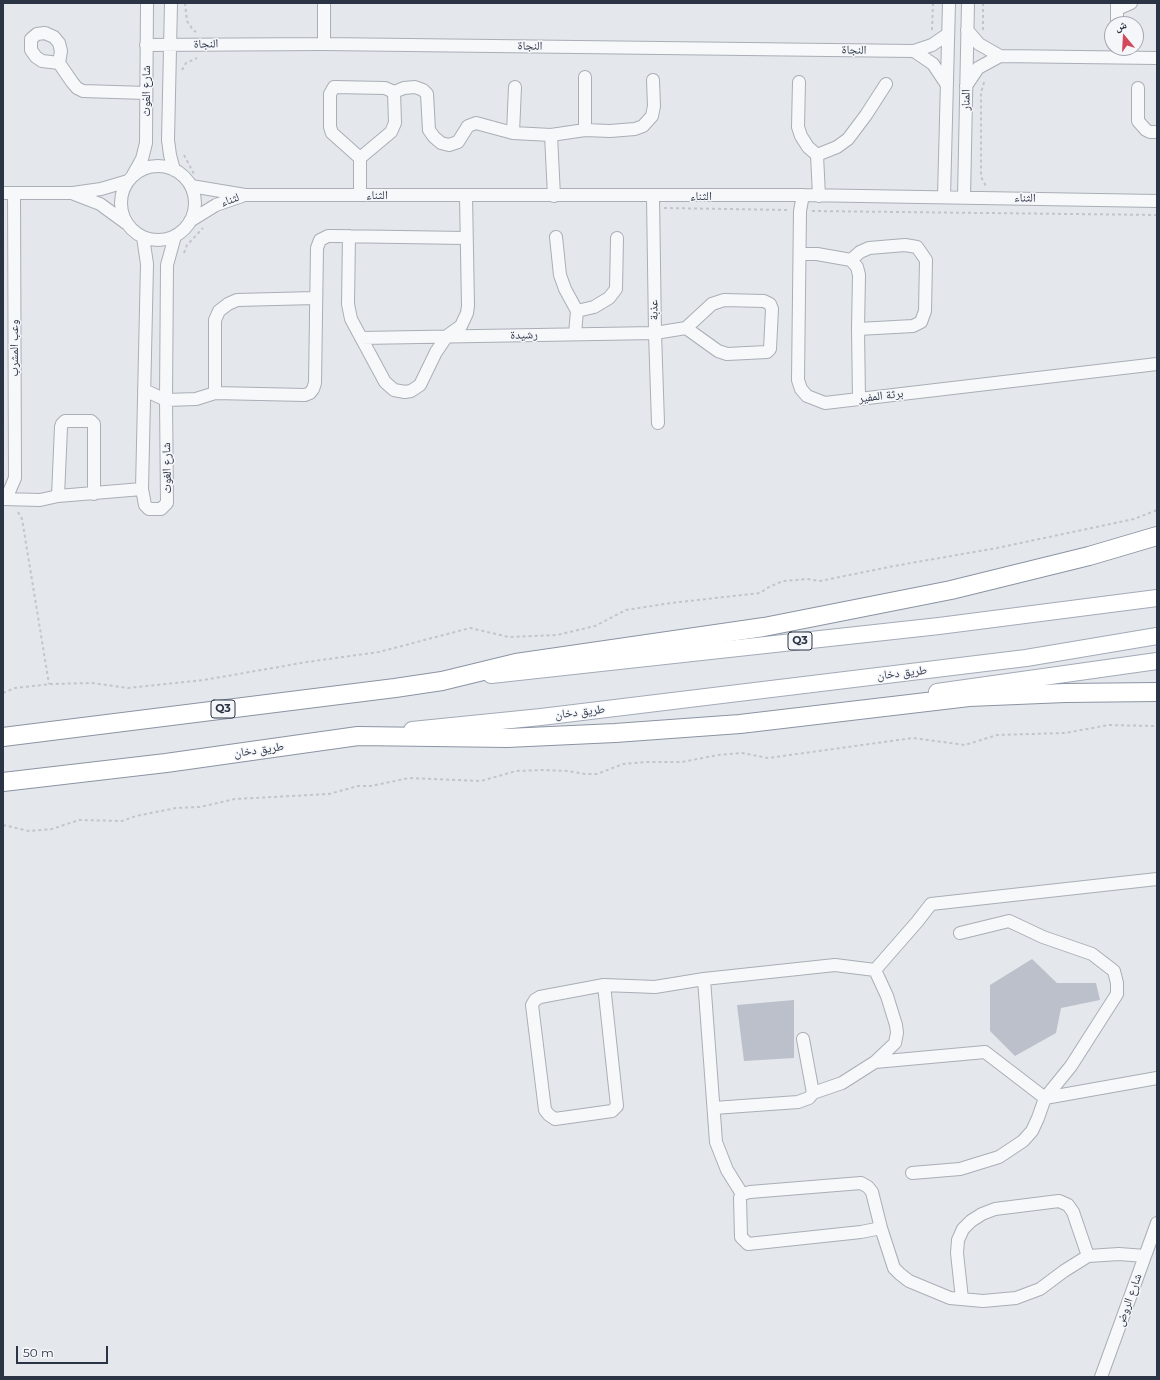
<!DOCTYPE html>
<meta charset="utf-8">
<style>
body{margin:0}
#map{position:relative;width:1160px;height:1380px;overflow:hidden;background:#e4e7ec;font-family:Montserrat,"Noto Naskh Arabic",sans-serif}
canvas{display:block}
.frame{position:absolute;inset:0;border:4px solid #2b3445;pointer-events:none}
.north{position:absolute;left:1104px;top:16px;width:40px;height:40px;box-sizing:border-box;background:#f4f6f9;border:1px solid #a4a8b1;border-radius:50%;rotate:342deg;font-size:11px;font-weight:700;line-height:16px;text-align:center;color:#2b3445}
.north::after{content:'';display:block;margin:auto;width:14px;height:18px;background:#d1495b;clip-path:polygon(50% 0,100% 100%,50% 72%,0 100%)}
.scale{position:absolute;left:16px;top:1346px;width:92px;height:18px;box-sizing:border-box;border:2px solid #2b3445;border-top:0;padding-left:5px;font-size:12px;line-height:14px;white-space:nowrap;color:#2b3445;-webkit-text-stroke:3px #f4f6f9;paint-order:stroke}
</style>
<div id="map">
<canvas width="1160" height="1380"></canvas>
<div class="frame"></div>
<div class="north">ش</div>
<div class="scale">50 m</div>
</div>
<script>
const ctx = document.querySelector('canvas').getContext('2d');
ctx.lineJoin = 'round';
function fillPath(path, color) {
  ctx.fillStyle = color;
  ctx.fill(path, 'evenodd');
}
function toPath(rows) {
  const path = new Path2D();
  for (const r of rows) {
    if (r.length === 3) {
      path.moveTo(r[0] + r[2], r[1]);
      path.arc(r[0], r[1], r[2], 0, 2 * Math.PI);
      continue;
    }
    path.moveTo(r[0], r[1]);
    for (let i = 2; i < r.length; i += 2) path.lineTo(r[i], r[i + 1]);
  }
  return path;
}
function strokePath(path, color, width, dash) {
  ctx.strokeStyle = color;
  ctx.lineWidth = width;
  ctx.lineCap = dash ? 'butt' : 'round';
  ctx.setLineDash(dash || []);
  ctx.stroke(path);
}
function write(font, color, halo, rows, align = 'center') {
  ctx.font = font + ' Montserrat,"Noto Naskh Arabic",sans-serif';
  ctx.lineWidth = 3;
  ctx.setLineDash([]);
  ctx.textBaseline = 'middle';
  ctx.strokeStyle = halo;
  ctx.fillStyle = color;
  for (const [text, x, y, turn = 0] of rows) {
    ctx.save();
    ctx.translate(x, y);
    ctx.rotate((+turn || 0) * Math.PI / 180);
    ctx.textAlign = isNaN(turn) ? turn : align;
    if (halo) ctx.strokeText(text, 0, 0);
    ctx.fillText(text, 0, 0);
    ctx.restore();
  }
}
fillPath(toPath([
 [1032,959,1057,983,1096,983,1100,1000,1061,1008,1056,1033,1015,1056,990,1031,990,985],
 [794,1000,794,1058,744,1061,737,1005]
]), '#bbc0ca');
const minor = toPath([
 [171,3,168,140,170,155,174,170],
 [324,3,324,44],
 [1117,3,1117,24],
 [1117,9,1131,3],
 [146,45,324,44,914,51],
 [1000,56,1157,58],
 [59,63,42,61,36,57,31,50,31,39,37,34,45,33,54,37,59,43,61,51,59,63,72,82,77,88,83,91,146,93],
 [585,77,585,130],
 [799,82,798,127,801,136,808,147,817,155,819,196],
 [947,85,933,64,914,51,932,45,948,34],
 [966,86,978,68,1000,56,979,44,967,30],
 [1138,88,1138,121,1146,130,1150,132,1157,132],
 [513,133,515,87],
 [551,135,554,196],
 [817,155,837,147,848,139,866,115,886,84],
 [360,158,391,132,395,123,394,92,404,88,415,87,423,90,427,94,429,130,434,137,441,143,449,145,458,142,468,126,476,123,513,133,551,135,585,130,610,131,635,129,643,126,652,116,654,106,653,80],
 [158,203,37],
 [133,175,142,159,146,143,147,3],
 [191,186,245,195,803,195,1157,201],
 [3,193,73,193,101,189,128,181],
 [74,194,100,204,126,223],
 [360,195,360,158,332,133,330,127,330,94,334,87,385,88,394,92],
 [803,195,800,211,798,380,801,389,807,396,825,403,1157,364],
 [653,196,655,333,658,423],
 [944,197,949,3],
 [964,197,968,3],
 [190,221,216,205,242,196],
 [349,236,348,304,351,319,385,382,394,390,405,392,411,391,420,385,436,352,447,336,461,326,467,313,468,306,466,196],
 [143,237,147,264,142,489,145,505,149,509,161,509,167,503,166,400,167,265,175,236],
 [556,237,560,275,565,289,577,311,575,334],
 [800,254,817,254,851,260,857,267,859,275,858,329,859,399],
 [851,260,860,252,869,248,905,245,917,247,926,260,925,311,921,322,913,326,858,329],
 [577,311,594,307,609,298,616,289,617,238],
 [361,338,655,333,686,328,712,304,724,300,764,301,770,304,772,309,770,349,767,352,727,354,718,351,686,328],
 [144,390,166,400,196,399,215,393,305,395,310,393,313,389,315,383,317,248,320,240,328,236,333,236,466,238],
 [215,393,215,320,219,311,228,304,237,300,315,298],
 [58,496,61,427,62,424,65,421,91,421,94,424,94,494],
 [3,499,9,492,15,478,14,193],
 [3,499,40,500,58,496,142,489],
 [704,979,716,1142,727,1170,742,1194],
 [604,985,617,1106,612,1111,555,1119,549,1115,545,1110,532,1005,535,1000,540,997,604,985,655,987,704,979,835,965,875,970,917,922,931,904,1157,879],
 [875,1062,985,1052,1045,1098,1071,1066,1117,994,1117,983,1114,971,1092,954,1043,937,1009,921,960,933],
 [813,1093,842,1083,875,1062,895,1043,897,1033,896,1025,887,996,875,970],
 [714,1108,798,1102,809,1098,813,1093,803,1039],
 [912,1173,960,1169,999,1157,1023,1141,1032,1131,1038,1118,1045,1098,1157,1078],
 [881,1228,861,1232,748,1244,741,1237,740,1198,742,1194,750,1192,861,1183,868,1187,872,1192,881,1228,894,1268,900,1274,909,1281,950,1298,983,1301,1016,1298,1040,1289,1064,1271,1088,1256,1119,1254,1145,1256],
 [962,1299,957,1253,958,1240,963,1229,971,1221,982,1214,995,1209,1059,1201,1068,1205,1073,1212,1088,1256],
 [1101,1377,1157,1223]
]);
const major = toPath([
 [491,675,939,626,1157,598],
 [937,692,1157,661],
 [412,730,541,717,1026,658,1157,636]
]);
const highway = toPath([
 [3,737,395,688,442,681,516,663,764,627,951,590,1089,556,1157,536],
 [3,782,166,763,358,736,507,738,615,733,740,724,969,697,1065,693,1157,692]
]);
strokePath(minor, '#a9aeb7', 14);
strokePath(major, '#a3abb8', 18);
strokePath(highway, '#8b94a3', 20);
strokePath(toPath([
 [185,3,187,21,193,30,196,32],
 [932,30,933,3],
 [983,30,983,3],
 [182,70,186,63,197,58],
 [984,82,981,93,981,177,986,186],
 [184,155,194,174],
 [664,208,788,210],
 [812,211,1157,215],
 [184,253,187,245,203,228],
 [18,512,22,519,49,684],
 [3,693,15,688,51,684,92,683,128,688,204,680,307,662,379,652,470,628,509,637,557,635,595,626,626,610,671,603,760,593,769,587,783,581,807,579,820,581,894,566,997,548,1134,519,1157,510],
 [3,825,29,831,52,829,79,820,122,821,136,816,176,808,200,807,235,799,329,794,358,786,371,786,409,778,481,781,516,771,542,770,568,771,585,774,597,774,623,764,647,762,682,762,718,755,742,753,768,758,913,738,965,745,997,735,1065,733,1109,725,1157,726]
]), '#c2c5cb', 2, [3, 3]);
strokePath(minor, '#f7f8fa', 12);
strokePath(major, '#fff', 16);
strokePath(highway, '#fff', 18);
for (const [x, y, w] of [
 [800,641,24],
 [223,709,24]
]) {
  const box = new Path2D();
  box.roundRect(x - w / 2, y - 9, w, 18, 3);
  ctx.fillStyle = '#f4f6f9';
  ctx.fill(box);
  strokePath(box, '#2b3445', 1);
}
write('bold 11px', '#2b3445', null, [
 ["Q3",800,641],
 ["Q3",223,709]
]);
write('12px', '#2b3445', '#f4f6f9', [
 ["النجاة",206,44,-1],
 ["النجاة",530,46,1],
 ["النجاة",854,50,1],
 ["شارع الغوث",146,91,-90],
 ["المنار",966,100,-89],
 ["الثناء",377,195],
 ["الثناء",701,196],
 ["الثناء",1025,198,1],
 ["لثناء",230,200,-20],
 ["عذبة",654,310,-91],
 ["رشيدة",524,335,-1],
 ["وعب المشرب",14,348,-90],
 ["برثة المفير",881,396,-7],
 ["شارع الغوث",167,468,-91],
 ["طريق دخان",902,673,-7],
 ["طريق دخان",580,712,-7],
 ["طريق دخان",259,750,-8],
 ["شارع الروض",1129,1300,-70]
]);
</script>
